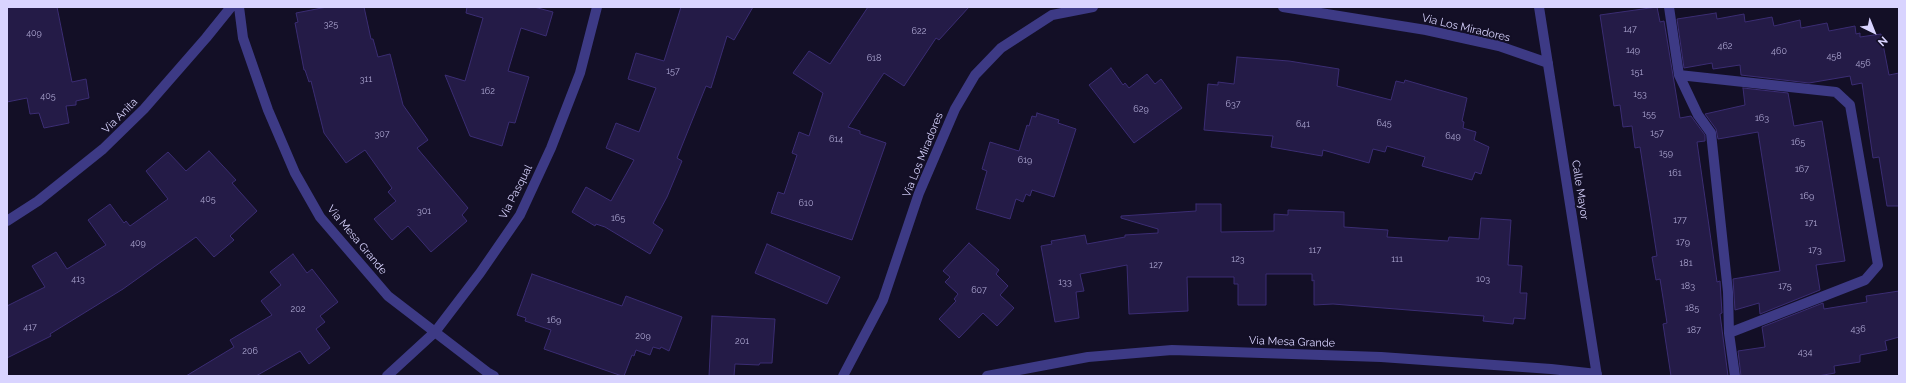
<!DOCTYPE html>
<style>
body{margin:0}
#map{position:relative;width:1906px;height:383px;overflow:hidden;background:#130f26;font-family:Raleway,sans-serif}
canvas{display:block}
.frame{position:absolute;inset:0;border:8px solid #d9d4ff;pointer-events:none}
.north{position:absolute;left:1854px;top:12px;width:40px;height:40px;-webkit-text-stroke:3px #130f26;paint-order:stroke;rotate:137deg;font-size:11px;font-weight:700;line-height:16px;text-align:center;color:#d9d4ff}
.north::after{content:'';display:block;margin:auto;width:14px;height:18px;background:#d9d4ff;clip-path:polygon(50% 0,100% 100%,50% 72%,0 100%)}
</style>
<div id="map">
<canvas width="1906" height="383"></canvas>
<div class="frame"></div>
<div class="north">N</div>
</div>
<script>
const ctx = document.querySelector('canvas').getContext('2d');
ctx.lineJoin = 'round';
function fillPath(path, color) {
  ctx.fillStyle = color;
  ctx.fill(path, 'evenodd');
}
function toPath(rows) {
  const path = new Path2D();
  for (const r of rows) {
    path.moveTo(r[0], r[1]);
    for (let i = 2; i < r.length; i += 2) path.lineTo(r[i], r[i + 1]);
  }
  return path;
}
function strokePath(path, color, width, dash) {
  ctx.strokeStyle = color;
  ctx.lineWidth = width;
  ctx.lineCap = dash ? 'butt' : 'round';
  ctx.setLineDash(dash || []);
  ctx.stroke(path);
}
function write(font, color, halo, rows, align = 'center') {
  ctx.font = font + ' Raleway,sans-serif';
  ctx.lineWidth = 4;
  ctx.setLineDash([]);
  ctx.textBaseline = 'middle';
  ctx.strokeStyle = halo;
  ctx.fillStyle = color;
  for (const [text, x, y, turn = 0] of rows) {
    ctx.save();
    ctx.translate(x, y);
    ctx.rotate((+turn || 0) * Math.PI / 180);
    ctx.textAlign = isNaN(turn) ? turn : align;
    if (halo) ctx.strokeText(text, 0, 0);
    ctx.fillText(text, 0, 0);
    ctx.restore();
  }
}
const building = toPath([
 [7,7,57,7,72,82,86,79,89,98,76,101,76,105,66,106,69,123,44,128,39,113,30,114,27,98,7,102,7,7],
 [327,7,364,7,371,39,373,39,378,57,390,54,403,105,428,140,417,148,468,208,462,215,467,221,431,252,408,226,392,240,374,219,396,201,388,192,392,188,365,150,346,163,324,133,311,81,309,82,305,70,304,70,295,23,298,22,296,13,327,7],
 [467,7,534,7,553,12,546,36,521,28,508,71,529,77,515,123,509,122,502,146,470,136,445,75,465,81,483,18,466,13,467,7],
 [681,7,753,7,734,40,727,36,711,88,706,86,677,158,682,161,667,197,653,223,663,230,650,254,605,227,596,224,595,226,572,212,586,187,611,201,634,160,606,148,616,123,639,132,656,88,628,79,636,53,664,61,681,7],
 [868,7,969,7,939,40,936,38,904,86,884,73,848,127,860,131,860,134,886,143,852,240,771,213,778,192,784,194,797,155,792,153,799,132,809,136,823,93,793,73,809,51,830,64,868,7],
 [1657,7,1660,22,1664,21,1680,118,1691,116,1705,135,1705,141,1697,142,1717,282,1720,281,1722,313,1720,314,1728,376,1671,376,1663,324,1667,323,1660,279,1656,280,1652,257,1657,256,1640,147,1635,148,1632,126,1623,127,1620,105,1614,106,1600,15,1657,7],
 [1716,13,1717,19,1744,14,1745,22,1772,17,1774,26,1800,20,1801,28,1827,23,1829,31,1855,26,1856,34,1860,33,1860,37,1881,34,1889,75,1899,73,1899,206,1887,206,1879,157,1873,158,1862,83,1852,85,1850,76,1809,83,1741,75,1740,65,1713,69,1712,63,1684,68,1677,19,1716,13],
 [1237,57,1289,61,1339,69,1337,86,1391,100,1396,81,1404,83,1405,80,1467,98,1462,121,1464,122,1463,128,1476,132,1474,140,1489,147,1481,174,1475,172,1472,180,1422,166,1425,157,1387,146,1385,152,1373,149,1369,163,1323,150,1322,156,1271,147,1273,136,1204,130,1208,84,1218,85,1218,82,1234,84,1237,57],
 [1111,68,1123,85,1125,83,1129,88,1147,74,1155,84,1161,79,1182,108,1134,143,1089,85,1111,68],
 [1743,88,1788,93,1794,126,1822,121,1845,261,1816,265,1820,290,1760,314,1759,303,1735,310,1733,279,1780,271,1758,132,1718,139,1716,129,1705,114,1745,105,1743,88],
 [1037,113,1059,120,1058,123,1076,129,1054,197,1032,190,1030,196,1026,194,1023,202,1016,199,1010,219,976,209,987,171,982,169,990,142,1019,151,1027,125,1029,126,1032,116,1036,117,1037,113],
 [209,151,236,180,232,183,257,211,230,236,234,240,214,257,196,237,123,289,50,334,51,336,7,358,7,306,45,287,32,266,56,252,67,269,106,245,88,220,110,204,124,223,126,221,130,226,168,199,146,171,168,152,186,171,209,151],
 [1196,204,1221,204,1221,232,1274,231,1274,214,1288,215,1288,210,1344,212,1344,227,1388,230,1387,237,1448,241,1449,237,1479,239,1481,218,1511,220,1508,265,1522,266,1520,293,1527,293,1525,319,1514,318,1513,324,1483,321,1484,316,1333,304,1314,305,1314,280,1312,281,1312,274,1266,274,1266,305,1238,305,1238,284,1234,284,1234,277,1187,277,1188,311,1129,314,1127,265,1080,274,1084,291,1076,292,1079,318,1055,322,1041,246,1052,244,1051,241,1085,235,1087,244,1125,237,1125,235,1158,233,1158,229,1121,218,1121,216,1196,211,1196,204],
 [969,243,999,270,996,274,1008,286,1000,295,1014,308,997,326,983,313,959,338,939,319,956,301,954,299,958,294,945,282,950,277,943,271,969,243],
 [767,244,840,277,827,304,755,273,767,244],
 [293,254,307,273,312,269,338,302,320,316,325,322,316,329,330,348,309,364,300,351,256,376,186,376,234,347,230,340,272,315,261,301,281,285,270,272,293,254],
 [532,274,622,306,626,296,682,317,669,351,661,347,660,349,653,347,650,355,636,350,634,356,632,355,624,376,622,376,544,349,551,330,525,321,526,318,517,315,532,274],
 [1899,291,1899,337,1885,341,1887,350,1860,355,1860,362,1834,366,1835,373,1818,376,1741,376,1738,351,1765,347,1762,327,1823,303,1824,309,1867,302,1866,296,1899,291],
 [712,316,775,319,772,363,760,363,759,365,735,364,734,376,709,376,712,316]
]);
fillPath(building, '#241b47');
strokePath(building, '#3b2d73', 1);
strokePath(toPath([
 [239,7,243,38,268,110,295,173,320,217,388,296,487,372,494,376],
 [1283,7,1426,30,1499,46,1548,63],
 [1539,7,1597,376],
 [1669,7,1679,75,1698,115,1711,133,1728,292,1729,333,1735,376],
 [1679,75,1836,92,1850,105,1878,265,1865,280,1729,333],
 [7,221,38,201,103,149,144,109,206,38,231,7],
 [387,376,435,332,480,273,520,215,551,148,580,73,597,7],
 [843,376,883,300,919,193,955,109,975,75,1001,48,1052,15,1093,7],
 [987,376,1088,357,1172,350,1381,357,1551,369,1597,374]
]), '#3d3a85', 10);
write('9px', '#aca6d1', null, [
 ["325",331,24],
 ["147",1630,29],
 ["622",919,31],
 ["409",34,33],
 ["462",1725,46],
 ["149",1633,50],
 ["460",1779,51],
 ["458",1834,56],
 ["618",874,58],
 ["456",1863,63],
 ["157",673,71],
 ["151",1637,72],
 ["311",366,79],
 ["162",488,91],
 ["153",1640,94],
 ["405",48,96],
 ["637",1233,104],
 ["629",1141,109],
 ["155",1649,114],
 ["163",1762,118],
 ["645",1384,123],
 ["641",1303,124],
 ["157",1657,133],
 ["307",382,134],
 ["649",1453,136],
 ["614",836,139],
 ["165",1798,142],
 ["159",1666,153],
 ["619",1025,160],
 ["167",1802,169],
 ["161",1675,173],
 ["169",1807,196],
 ["405",208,199],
 ["610",806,203],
 ["301",424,211],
 ["165",618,218],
 ["177",1680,220],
 ["171",1811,223],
 ["179",1683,242],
 ["409",138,243],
 ["117",1315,250],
 ["173",1815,250],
 ["123",1238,259],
 ["111",1397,259],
 ["181",1686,263],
 ["127",1156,265],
 ["413",78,279],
 ["103",1483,279],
 ["133",1065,282],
 ["183",1688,286],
 ["175",1785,286],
 ["607",979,290],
 ["185",1692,308],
 ["202",298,309],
 ["169",554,320],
 ["417",30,327],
 ["436",1858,329],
 ["187",1694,330],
 ["209",643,336],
 ["201",742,341],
 ["206",250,351],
 ["434",1805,352]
]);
write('11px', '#d9d4ff', '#130f26', [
 ["Via Los Miradores",1466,28,13],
 ["Via Anita",120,116,-45],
 ["Via Los Miradores",923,155,-68],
 ["Calle Mayor",1580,190,81],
 ["Via Pasqual",516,192,-63],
 ["Via Mesa Grande",357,240,50],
 ["Via Mesa Grande",1292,342,2]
]);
</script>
